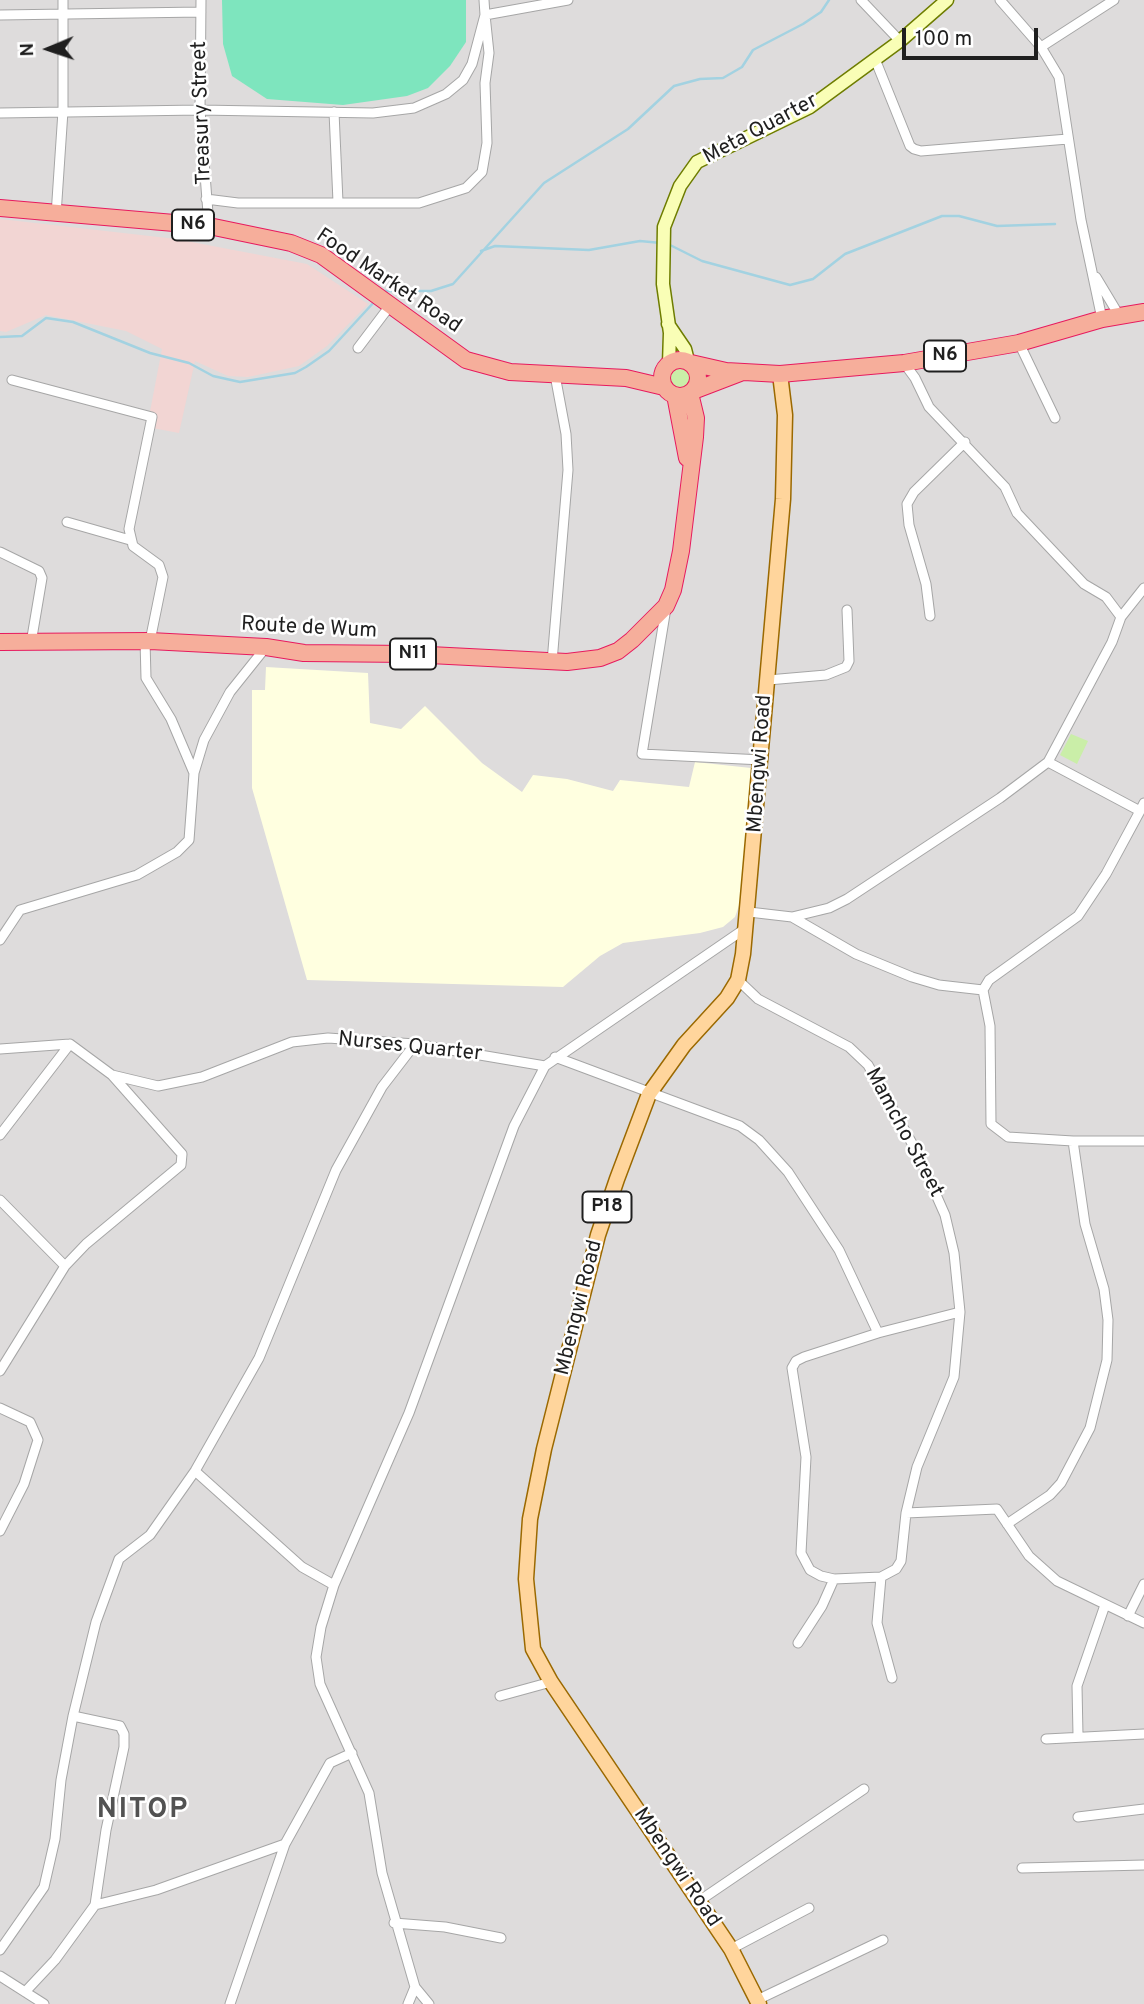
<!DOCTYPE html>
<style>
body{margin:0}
#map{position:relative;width:1144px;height:2004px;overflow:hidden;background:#f1ede5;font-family:Overpass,sans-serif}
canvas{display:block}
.north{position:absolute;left:14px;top:14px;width:70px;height:70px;-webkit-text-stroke:5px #fff;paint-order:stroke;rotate:268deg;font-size:19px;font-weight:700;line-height:28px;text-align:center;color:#1f1f1f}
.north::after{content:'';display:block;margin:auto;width:24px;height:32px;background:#1f1f1f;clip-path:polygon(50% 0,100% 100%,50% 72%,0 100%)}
.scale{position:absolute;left:902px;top:28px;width:136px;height:32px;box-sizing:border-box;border:4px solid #1f1f1f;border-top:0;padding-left:9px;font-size:21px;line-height:24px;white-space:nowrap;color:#1f1f1f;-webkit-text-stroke:5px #fff;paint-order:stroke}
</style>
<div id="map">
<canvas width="1144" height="2004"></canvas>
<div class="north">N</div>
<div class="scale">100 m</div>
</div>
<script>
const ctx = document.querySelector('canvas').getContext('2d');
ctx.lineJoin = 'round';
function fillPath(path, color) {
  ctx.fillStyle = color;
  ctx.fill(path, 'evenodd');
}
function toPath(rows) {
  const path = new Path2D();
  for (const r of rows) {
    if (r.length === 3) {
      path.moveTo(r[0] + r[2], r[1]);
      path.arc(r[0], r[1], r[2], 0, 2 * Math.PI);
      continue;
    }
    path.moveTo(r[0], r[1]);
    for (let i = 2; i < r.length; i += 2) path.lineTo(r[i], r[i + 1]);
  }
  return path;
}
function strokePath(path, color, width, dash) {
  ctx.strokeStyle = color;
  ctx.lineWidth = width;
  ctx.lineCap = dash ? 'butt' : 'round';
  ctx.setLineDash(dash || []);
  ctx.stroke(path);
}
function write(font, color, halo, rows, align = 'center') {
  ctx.font = font + ' Overpass,sans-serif';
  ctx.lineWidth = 5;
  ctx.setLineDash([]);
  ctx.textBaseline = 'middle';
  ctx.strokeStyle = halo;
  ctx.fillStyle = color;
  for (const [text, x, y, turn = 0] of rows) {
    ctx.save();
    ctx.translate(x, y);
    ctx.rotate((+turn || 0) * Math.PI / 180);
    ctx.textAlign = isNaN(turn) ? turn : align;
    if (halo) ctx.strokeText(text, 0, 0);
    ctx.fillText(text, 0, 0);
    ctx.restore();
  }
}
fillPath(toPath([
 [0,0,1144,0,1144,2004,0,2004]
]), '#dedcdc');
fillPath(toPath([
 [0,219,176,239,307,264,368,304,327,346,299,366,248,377,228,376,195,361,179,433,147,427,162,349,126,331,46,315,6,332,0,331]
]), '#f2d5d3');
fillPath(toPath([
 [266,667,368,673,370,723,401,729,425,706,482,763,522,792,533,775,567,779,613,791,620,780,689,787,695,762,751,768,743,894,735,917,723,927,700,933,623,943,600,956,563,987,307,980,252,788,252,690,265,690]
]), '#ffffe0');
fillPath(toPath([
 [680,377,11],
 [1071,734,1088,741,1077,764,1060,755]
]), '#caeea8');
fillPath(toPath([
 [222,0,466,0,466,42,450,66,428,88,407,96,343,105,267,99,232,76,223,44]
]), '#7ee5be');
strokePath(toPath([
 [668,244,702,261,790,285,813,279,845,254,942,216,959,216,997,226,1055,224],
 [481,251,495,246,589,250,640,241,661,243],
 [384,291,431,291,453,284,544,183,628,129,674,86,700,79,723,78,742,67,753,50,803,24,821,12,829,0],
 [0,337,22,336,46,318,73,322,150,353,189,363,213,376,240,382,295,373,306,367,329,351,375,301]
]), '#a3d2e1', 2.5);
const minor = toPath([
 [201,0,200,110,209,226],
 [861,0,900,41],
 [1000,0,1041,47,1059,77,1081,220,1102,319],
 [0,15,201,12],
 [1041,47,1114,0],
 [875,59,910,146,914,149,921,151,1068,139],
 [334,112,338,202],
 [0,113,200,110,373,113,414,108,446,94,463,80,472,64,485,15,484,0],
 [206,199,238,203,419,203,466,188,482,172,487,143,485,83,489,53,485,15,568,0],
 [56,215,63,111,63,0],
 [1096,277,1120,317],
 [1019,343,1055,418],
 [358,348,389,307],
 [904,363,915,378,929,407,1005,487,1017,513,1084,584,1106,597,1121,617],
 [12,380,152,417,129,529,133,546,159,565,163,577,150,641],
 [67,522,130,540],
 [0,552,39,571,42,578,31,643],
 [666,608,642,754,762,760],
 [930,616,926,584,909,525,907,504,914,492,965,442],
 [145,640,146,678,171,719,194,773],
 [552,662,568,470,566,434,555,375],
 [768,680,826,675,846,667,849,661,847,610],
 [1048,762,1140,811,1144,803],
 [749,912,792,917,829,908,847,899,1000,798,1048,762,1112,642,1121,617,1144,588],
 [792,917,856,954,912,977,939,985,983,990,989,980,1078,916,1106,874,1140,811],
 [0,940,20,910,137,875,177,852,189,840,194,773,204,740,230,692,266,647],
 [738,980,758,999,849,1047,868,1065,918,1154,945,1215,954,1253,960,1312],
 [983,990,990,1026,991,1124,1008,1137,1073,1141,1085,1224,1104,1289,1108,1320,1107,1360,1090,1428,1061,1483,1050,1495,1007,1524],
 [0,1049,70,1044,112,1075,158,1086,202,1077,292,1042,328,1038,415,1044,545,1066],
 [555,1057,740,1126,759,1140,788,1172,839,1250,878,1333],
 [0,1135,70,1044],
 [1073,1141,1144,1141],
 [0,1200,65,1266],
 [960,1312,954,1377,917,1467,906,1513,901,1561,896,1569,881,1577,834,1579,821,1576,810,1570,801,1553,806,1457,792,1368,796,1361,804,1357,878,1333,960,1312],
 [0,1371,65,1266,86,1244,181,1165,182,1154,112,1075],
 [0,1408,30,1422,38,1440,24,1484,0,1531],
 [195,1471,302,1567,334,1585],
 [906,1513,997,1509,1029,1556,1057,1581,1144,1623],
 [881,1577,877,1623,892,1678],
 [1128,1616,1144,1584],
 [798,1643,822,1606,834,1579],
 [500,1696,551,1682],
 [1078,1735,1077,1686,1105,1605],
 [1046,1739,1144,1734],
 [1078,1817,1144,1809],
 [1022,1868,1144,1865],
 [699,1901,864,1789],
 [95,1905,156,1890,285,1844],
 [394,1923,445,1927,501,1938],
 [731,1949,809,1908],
 [0,1950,44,1887,55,1839,61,1780,73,1716,96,1622,119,1559,150,1535,195,1471,259,1358,336,1170,382,1087,415,1044],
 [0,1976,44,2004],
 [415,1987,429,2004],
 [25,1992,55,1960,95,1905,106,1830,124,1747,124,1734,120,1726,73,1716],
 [757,2000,883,1940],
 [230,2004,285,1844,330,1763,352,1753],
 [408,2004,415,1987,382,1873,369,1793,320,1684,316,1657,321,1627,334,1585,409,1413,514,1126,545,1066,746,928]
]);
const secondary = toPath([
 [668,324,685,349,688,361],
 [669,364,670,333,663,284,664,227,680,186,697,162,810,107,900,41,947,0]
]);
const primary = toPath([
 [759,2004,731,1949,551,1682,533,1649,526,1579,530,1519,544,1449,598,1235,617,1179,649,1094,684,1045,727,998,738,980,743,954,783,499,785,415,780,374]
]);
const trunk = toPath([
 [0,208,209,226,291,243,321,255,466,360,510,372,626,378,664,387],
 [680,378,18],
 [691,363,726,371,780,374,904,363,1019,343,1102,319,1144,312],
 [693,391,740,373],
 [675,395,687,458],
 [0,642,150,641,266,647,304,653,410,654,567,662,600,658,618,651,632,640,666,606,673,590,681,551,695,437,696,418,690,393]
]);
strokePath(minor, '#a6a6a6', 11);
strokePath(secondary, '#6e7d00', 15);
strokePath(primary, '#9b6900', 17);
strokePath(trunk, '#e71a5e', 18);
strokePath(minor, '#fff', 9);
strokePath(secondary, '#f9feb6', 12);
strokePath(primary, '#ffd59c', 14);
strokePath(trunk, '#f6ae9b', 16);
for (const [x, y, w] of [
 [193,225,42],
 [945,356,42],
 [413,654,46],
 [607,1207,49]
]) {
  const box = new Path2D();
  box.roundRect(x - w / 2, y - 15.5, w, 31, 5);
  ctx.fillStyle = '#fff';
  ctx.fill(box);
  strokePath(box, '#1f1f1f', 2);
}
write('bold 19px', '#1f1f1f', null, [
 ["N6",193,225],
 ["N6",945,356],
 ["N11",413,654],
 ["P18",607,1207]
]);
write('21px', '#1f1f1f', '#fff', [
 ["Treasury Street",203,113,-92],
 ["Meta Quarter",761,130,-28],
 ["Food Market Road",388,282,34],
 ["Route de Wum",309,629,3],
 ["Mbengwi Road",761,764,-86],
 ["Nurses Quarter",410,1048,6],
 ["Mamcho Street",903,1133,62],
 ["Mbengwi Road",580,1308,-76],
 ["Mbengwi Road",676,1868,56]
]);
ctx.letterSpacing = '2px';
write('bold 28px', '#525252', '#fff', [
 ["NITOP",143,1811]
]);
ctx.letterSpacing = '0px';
</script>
